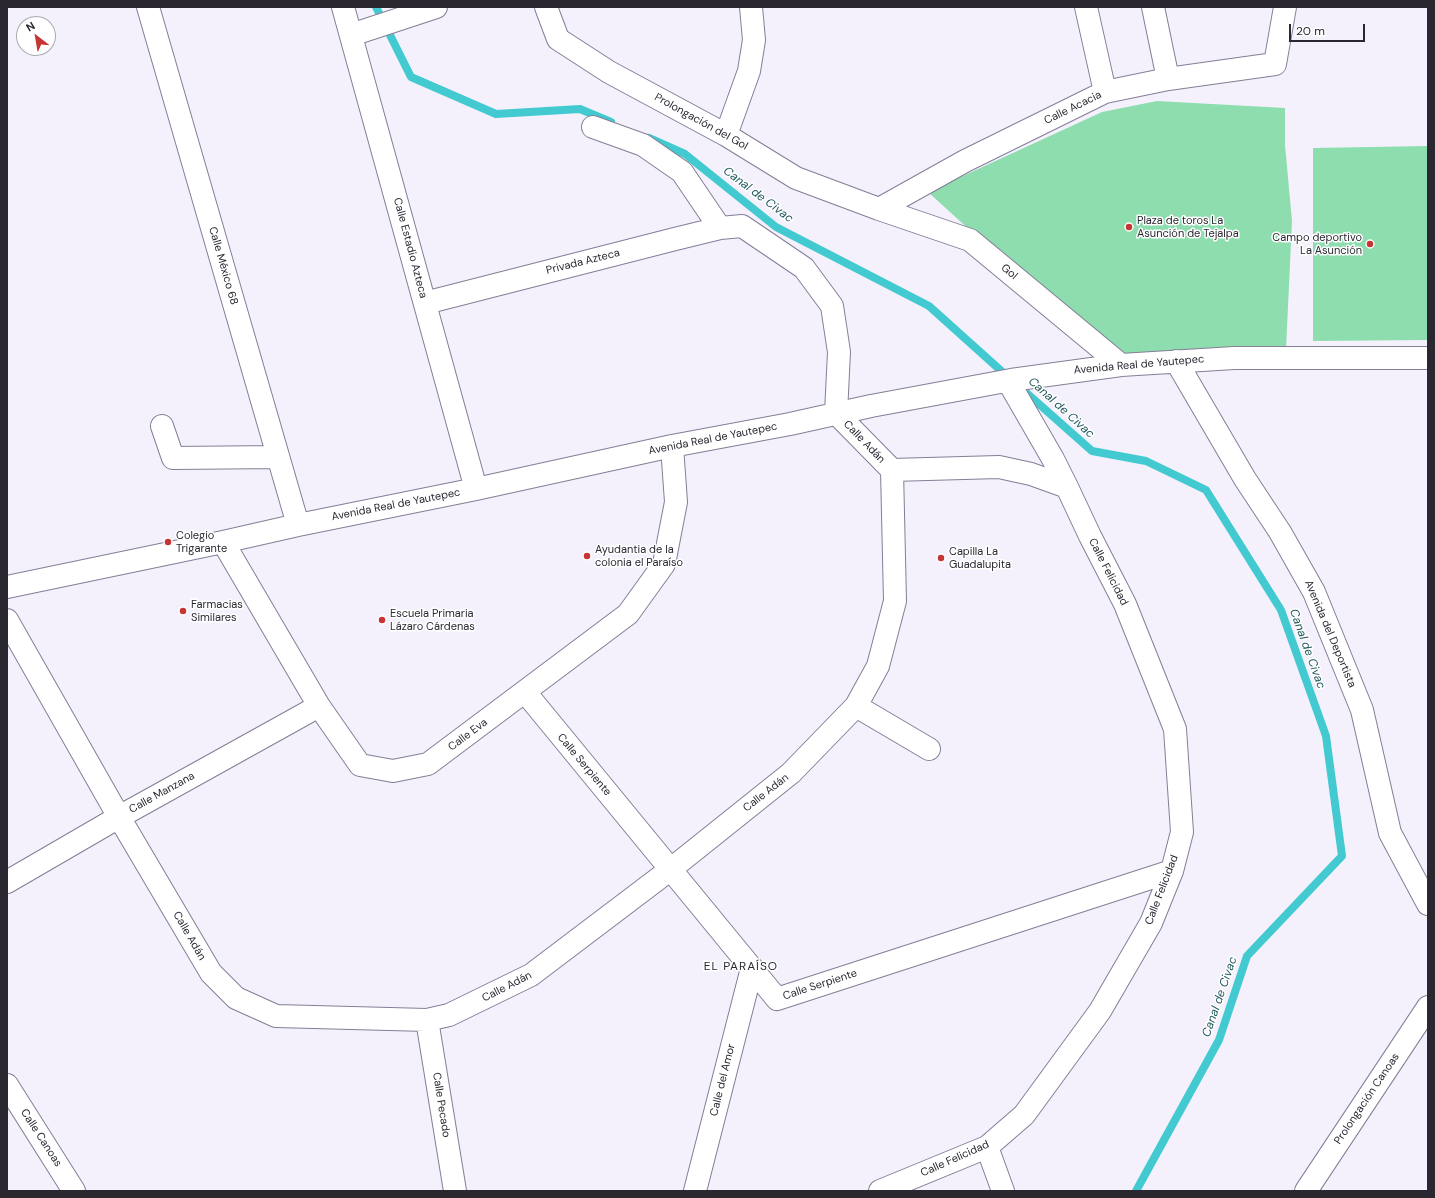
<!DOCTYPE html>
<meta charset="utf-8">
<style>
body{margin:0}
#map{position:relative;width:1435px;height:1198px;overflow:hidden;background:#f4f1fd;font-family:"DM Sans",sans-serif}
canvas{display:block}
.frame{position:absolute;inset:0;border:8px solid #2a2731;pointer-events:none}
.north{position:absolute;left:16px;top:16px;width:40px;height:40px;box-sizing:border-box;background:#fff;border:1px solid #aaa9ad;border-radius:50%;rotate:329deg;font-size:11px;font-weight:700;line-height:16px;text-align:center;color:#2a2731}
.north::after{content:'';display:block;margin:auto;width:14px;height:18px;background:#c43534;clip-path:polygon(50% 0,100% 100%,50% 72%,0 100%)}
.scale{position:absolute;left:1289px;top:24px;width:76px;height:18px;box-sizing:border-box;border:2px solid #2a2731;border-top:0;padding-left:5px;font-size:12px;line-height:14px;white-space:nowrap;color:#2a2731;-webkit-text-stroke:3px #fff;paint-order:stroke}
</style>
<div id="map">
<canvas width="1435" height="1198"></canvas>
<div class="frame"></div>
<div class="north">N</div>
<div class="scale">20 m</div>
</div>
<script>
const ctx = document.querySelector('canvas').getContext('2d');
ctx.lineJoin = 'round';
function fillPath(path, color) {
  ctx.fillStyle = color;
  ctx.fill(path, 'evenodd');
}
function toPath(rows) {
  const path = new Path2D();
  for (const r of rows) {
    path.moveTo(r[0], r[1]);
    for (let i = 2; i < r.length; i += 2) path.lineTo(r[i], r[i + 1]);
  }
  return path;
}
function strokePath(path, color, width, dash) {
  ctx.strokeStyle = color;
  ctx.lineWidth = width;
  ctx.lineCap = dash ? 'butt' : 'round';
  ctx.setLineDash(dash || []);
  ctx.stroke(path);
}
function write(font, color, halo, rows, align = 'center') {
  ctx.font = font + ' "DM Sans",sans-serif';
  ctx.lineWidth = 3;
  ctx.setLineDash([]);
  ctx.textBaseline = 'middle';
  ctx.strokeStyle = halo;
  ctx.fillStyle = color;
  for (const [text, x, y, turn = 0] of rows) {
    ctx.save();
    ctx.translate(x, y);
    ctx.rotate((+turn || 0) * Math.PI / 180);
    ctx.textAlign = isNaN(turn) ? turn : align;
    if (halo) ctx.strokeText(text, 0, 0);
    ctx.fillText(text, 0, 0);
    ctx.restore();
  }
}
fillPath(toPath([
 [1157,101,1285,108,1285,145,1292,221,1286,349,1122,356,973,233,928,192,1102,112],
 [1428,146,1428,340,1313,341,1313,148]
]), '#8dddae');
strokePath(toPath([
 [376,7,411,77,496,114,580,109,611,122],
 [649,138,685,154,776,227,929,306,1008,377],
 [1022,389,1092,451,1146,461,1206,490,1281,610,1326,736,1342,856,1247,956,1219,1040,1136,1191]
]), '#43cad1', 8);
const minor = toPath([
 [148,7,298,525],
 [343,7,476,489],
 [546,7,558,39,609,72,726,135,796,178,879,209,970,240,1121,365],
 [1086,7,1105,92],
 [1153,7,1168,79],
 [351,35,436,7],
 [593,127,643,145,682,172,720,228],
 [726,135,749,71,754,40,751,7],
 [879,209,965,161,1105,92,1168,79,1275,64,1285,7],
 [1176,361,1245,479,1280,532,1314,592,1362,710,1390,833,1428,904],
 [1008,381,1053,459,1067,487],
 [162,426,173,458,278,457],
 [223,542,319,706,360,765,393,771,428,764,628,614,664,564,676,502,672,446],
 [7,587,223,542,298,525,476,489,672,446,790,424,871,406,1011,380,1121,365,1234,358,1428,358],
 [7,620,119,817,211,973,236,998,276,1016,427,1020,449,1015,531,975,671,869,791,773,856,706,878,666,895,601,892,470,836,413,839,352,832,306,804,268,742,226,720,228,675,239,425,303],
 [525,692,777,999,1172,871],
 [856,706,929,749],
 [7,882,119,817,319,706],
 [427,1020,455,1191],
 [7,1085,74,1191],
 [987,1147,1003,1191],
 [695,1191,752,968],
 [880,1191,987,1147,1024,1115,1100,1011,1151,923,1172,871,1182,832,1175,729,1125,604,1090,536,1067,487,1031,474,999,467,892,470],
 [1306,1191,1428,1007]
]);
strokePath(minor, '#847e96', 24);
strokePath(minor, '#fff', 22);
for (const [x, y, r, color] of [
 [1129,227,4,"#c43534"],
 [1370,244,4,"#c43534"],
 [168,542,4,"#c43534"],
 [587,556,4,"#c43534"],
 [941,558,4,"#c43534"],
 [183,611,4,"#c43534"],
 [382,620,4,"#c43534"]
]) {
  const dot = new Path2D();
  dot.arc(x, y, r, 0, 2 * Math.PI);
  ctx.fillStyle = color;
  ctx.fill(dot);
  strokePath(dot, '#fff', 1.5);
}
write('11px', '#2a2731', '#fff', [
 ["Calle Acacia",1073,108,-26],
 ["Prolongación del Gol",701,122,29],
 ["Calle Estadio Azteca",410,248,75],
 ["Privada Azteca",583,262,-14],
 ["Calle México 68",223,266,74],
 ["Gol",1009,272,40],
 ["Avenida Real de Yautepec",1139,365,-5],
 ["Avenida Real de Yautepec",713,439,-11],
 ["Calle Adán",864,442,46],
 ["Avenida Real de Yautepec",396,505,-11],
 ["Calle Felicidad",1108,572,63],
 ["Avenida del Deportista",1330,634,67],
 ["Calle Eva",468,735,-37],
 ["Calle Serpiente",584,765,50],
 ["Calle Manzana",162,793,-29],
 ["Calle Adán",766,793,-38],
 ["Calle Felicidad",1162,890,-69],
 ["Calle Adán",189,936,60],
 ["Calle Serpiente",820,985,-18],
 ["Calle Adán",507,987,-27],
 ["Calle del Amor",723,1080,-76],
 ["Prolongación Canoas",1367,1099,-56],
 ["Calle Pecado",441,1105,81],
 ["Calle Canoas",41,1138,57],
 ["Calle Felicidad",955,1159,-24]
]);
write('11px', '#2a2731', '#fff', [
 ["Plaza de toros La",1137,221],
 ["Asunción de Tejalpa",1137,234],
 ["Campo deportivo",1362,238,"right"],
 ["La Asunción",1362,251,"right"],
 ["Colegio",176,536],
 ["Trigarante",176,549],
 ["Ayudantia de la",595,550],
 ["colonia el Paraíso",595,563],
 ["Capilla La",949,552],
 ["Guadalupita",949,565],
 ["Farmacias",191,605],
 ["Similares",191,618],
 ["Escuela Primaria",390,614],
 ["Lázaro Cárdenas",390,627]
], 'left');
write('italic 12px', '#235a5e', '#fff', [
 ["Canal de Civac",758,195,37],
 ["Canal de Civac",1061,408,42],
 ["Canal de Civac",1307,649,70],
 ["Canal de Civac",1220,997,-71]
]);
ctx.letterSpacing = '1px';
write('12px', '#2a2731', '#fff', [
 ["EL PARAÍSO",741,967]
]);
ctx.letterSpacing = '0px';
</script>
